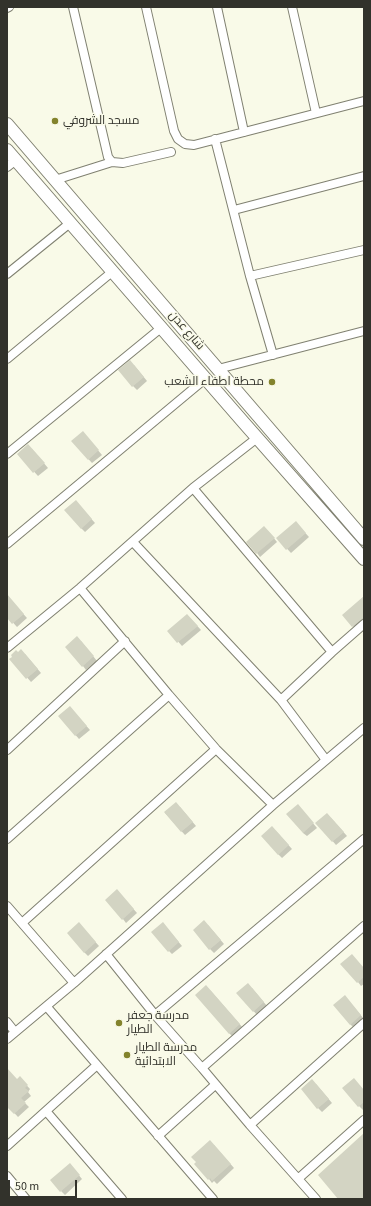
<!DOCTYPE html>
<meta charset="utf-8">
<style>
body{margin:0}
#map{position:relative;width:371px;height:1206px;overflow:hidden;background:#f9fae8;font-family:"Source Sans 3",sans-serif}
canvas{display:block}
.frame{position:absolute;inset:0;border:8px solid #32322b;pointer-events:none}
.scale{position:absolute;left:8px;top:1180px;width:69px;height:18px;box-sizing:border-box;border:2px solid #32322b;border-top:0;padding-left:5px;font-size:12px;line-height:14px;white-space:nowrap;color:#32322b;-webkit-text-stroke:3px #f9fae8;paint-order:stroke}
</style>
<div id="map">
<canvas width="371" height="1206"></canvas>
<div class="frame"></div>
<div class="scale">50 m</div>
</div>
<script>
const ctx = document.querySelector('canvas').getContext('2d');
ctx.lineJoin = 'round';
function fillPath(path, color) {
  ctx.fillStyle = color;
  ctx.fill(path, 'evenodd');
}
function toPath(rows) {
  const path = new Path2D();
  for (const r of rows) {
    path.moveTo(r[0], r[1]);
    for (let i = 2; i < r.length; i += 2) path.lineTo(r[i], r[i + 1]);
  }
  return path;
}
function strokePath(path, color, width, dash) {
  ctx.strokeStyle = color;
  ctx.lineWidth = width;
  ctx.lineCap = dash ? 'butt' : 'round';
  ctx.setLineDash(dash || []);
  ctx.stroke(path);
}
function write(font, color, halo, rows, align = 'center') {
  ctx.font = font + ' "Source Sans 3",Cairo,sans-serif';
  ctx.lineWidth = 3;
  ctx.setLineDash([]);
  ctx.textBaseline = 'middle';
  ctx.strokeStyle = halo;
  ctx.fillStyle = color;
  for (const [text, x, y, turn = 0] of rows) {
    ctx.save();
    ctx.translate(x, y);
    ctx.rotate((+turn || 0) * Math.PI / 180);
    ctx.textAlign = isNaN(turn) ? turn : align;
    if (halo) ctx.strokeText(text, 0, 0);
    ctx.fillText(text, 0, 0);
    ctx.restore();
  }
}
fillPath(toPath([
 [134,365,147,381,137,390,133,386],
 [86,436,102,455,92,463,72,441],
 [32,449,48,468,38,476,18,454],
 [79,505,95,523,85,532,81,528],
 [299,526,309,537,291,553,277,538],
 [268,531,277,542,260,557,257,553],
 [7,596,27,618,17,627,7,616],
 [364,601,364,623,356,630,353,626],
 [191,619,201,630,182,646,169,631],
 [81,641,97,661,86,670,83,666],
 [25,654,41,673,31,682,11,659,14,657],
 [73,711,90,730,79,739,59,716],
 [180,807,196,826,185,835,165,813],
 [301,809,317,828,307,836,303,833],
 [331,818,347,836,336,845,317,823],
 [276,831,292,849,282,858,278,854],
 [120,894,137,913,126,923,123,919],
 [208,925,224,944,214,953,210,949],
 [82,927,99,946,88,956,84,952],
 [166,927,182,946,172,954,169,951],
 [364,969,364,984,361,986,358,982],
 [252,988,267,1006,257,1015,238,993],
 [210,990,243,1028,233,1037,229,1033],
 [348,1000,364,1019,354,1028,350,1024],
 [7,1069,17,1080,20,1078,30,1089,28,1092,31,1096,24,1102,29,1107,18,1117,7,1105],
 [316,1084,332,1103,322,1112,318,1108],
 [343,1088,364,1090,364,1109,363,1110,359,1106],
 [214,1145,234,1168,217,1184,214,1181,212,1183,209,1179],
 [73,1168,82,1179,65,1195,61,1191]
]), '#0003');
fillPath(toPath([
 [130,360,144,377,132,387,118,370],
 [83,431,99,450,88,460,71,441],
 [28,444,45,463,33,473,17,454],
 [76,500,92,519,81,529,64,510],
 [296,521,306,533,286,550,276,538],
 [264,526,275,538,256,554,246,542],
 [7,594,24,614,12,624,7,618],
 [364,596,364,617,352,627,342,615],
 [187,614,198,626,177,643,167,631],
 [77,636,94,656,82,667,65,647],
 [21,649,38,669,26,679,9,659,12,657,11,655,16,650,18,652],
 [70,706,87,726,75,736,58,716],
 [176,802,193,822,181,832,164,812],
 [298,804,314,823,303,833,286,814],
 [327,813,344,832,332,842,315,823],
 [272,826,289,845,278,855,261,836],
 [117,889,134,909,122,920,105,900],
 [204,920,221,940,209,950,193,930],
 [79,922,96,942,84,953,67,933],
 [163,922,179,942,168,952,151,932],
 [352,954,364,968,364,977,357,983,340,964],
 [248,983,264,1002,253,1012,236,993],
 [206,985,240,1024,229,1034,195,995],
 [345,995,361,1015,350,1025,333,1005],
 [7,1068,17,1079,20,1076,28,1085,25,1088,29,1091,21,1098,26,1103,14,1114,7,1107],
 [354,1078,364,1090,364,1102,358,1107,342,1088],
 [312,1079,329,1099,317,1109,301,1089],
 [364,1133,364,1199,338,1199,318,1175],
 [210,1140,231,1164,212,1181,210,1178,208,1180,194,1164,196,1162,191,1157],
 [70,1163,80,1175,60,1192,50,1180]
]), '#d3d4c3');
const street = toPath([
 [73,7,108,157,112,162,123,163,171,152],
 [146,7,174,131,178,139,185,144,194,145,364,101],
 [217,7,244,132],
 [292,7,316,113],
 [7,8,9,7],
 [215,139,250,276,273,355],
 [7,167,16,160],
 [55,180,112,162],
 [234,210,364,176],
 [7,274,70,223],
 [250,276,364,250],
 [7,359,112,272],
 [218,369,364,331],
 [7,454,161,328],
 [193,488,332,652],
 [133,542,281,700,326,760],
 [7,544,205,379],
 [80,588,169,695,216,749,273,805],
 [7,648,80,588,193,488,257,438],
 [281,700,332,652,364,624],
 [7,750,125,641],
 [7,839,169,695],
 [7,906,74,983],
 [22,923,216,749],
 [106,954,155,1015,202,1068,250,1125,316,1199],
 [47,1007,213,1199],
 [155,1015,364,839],
 [7,1022,15,1032],
 [7,1039,74,983,273,805,364,728],
 [202,1068,364,926],
 [46,1111,122,1199],
 [250,1125,364,1023],
 [158,1136,215,1085],
 [7,1146,97,1065],
 [7,1176,26,1199],
 [299,1178,364,1120]
]);
const secondary = toPath([
 [7,124,364,539],
 [7,150,244,423,364,559]
]);
strokePath(street, '#808171', 10);
strokePath(secondary, '#808171', 14);
strokePath(street, '#fff', 8);
strokePath(secondary, '#fff', 12);
for (const [x, y, r, color] of [
 [55,121,4,"#83832c"],
 [272,382,4,"#83832c"],
 [119,1023,4,"#83832c"],
 [127,1055,4,"#83832c"]
]) {
  const dot = new Path2D();
  dot.arc(x, y, r, 0, 2 * Math.PI);
  ctx.fillStyle = color;
  ctx.fill(dot);
  strokePath(dot, '#f9fae8', 1.5);
}
write('12px', '#32322b', '#f9fae8', [
 ["مسجد الشروفي",63,121],
 ["محطة اطفاء الشعب",264,382,"right"],
 ["مدرسة جعفر",127,1016],
 ["الطيار",127,1030],
 ["مدرسة الطيار",135,1048],
 ["الابتدائية",135,1062]
], 'left');
write('12px', '#32322b', '#f9fae8', [
 ["شارع عدن",186,331,49]
]);
</script>
